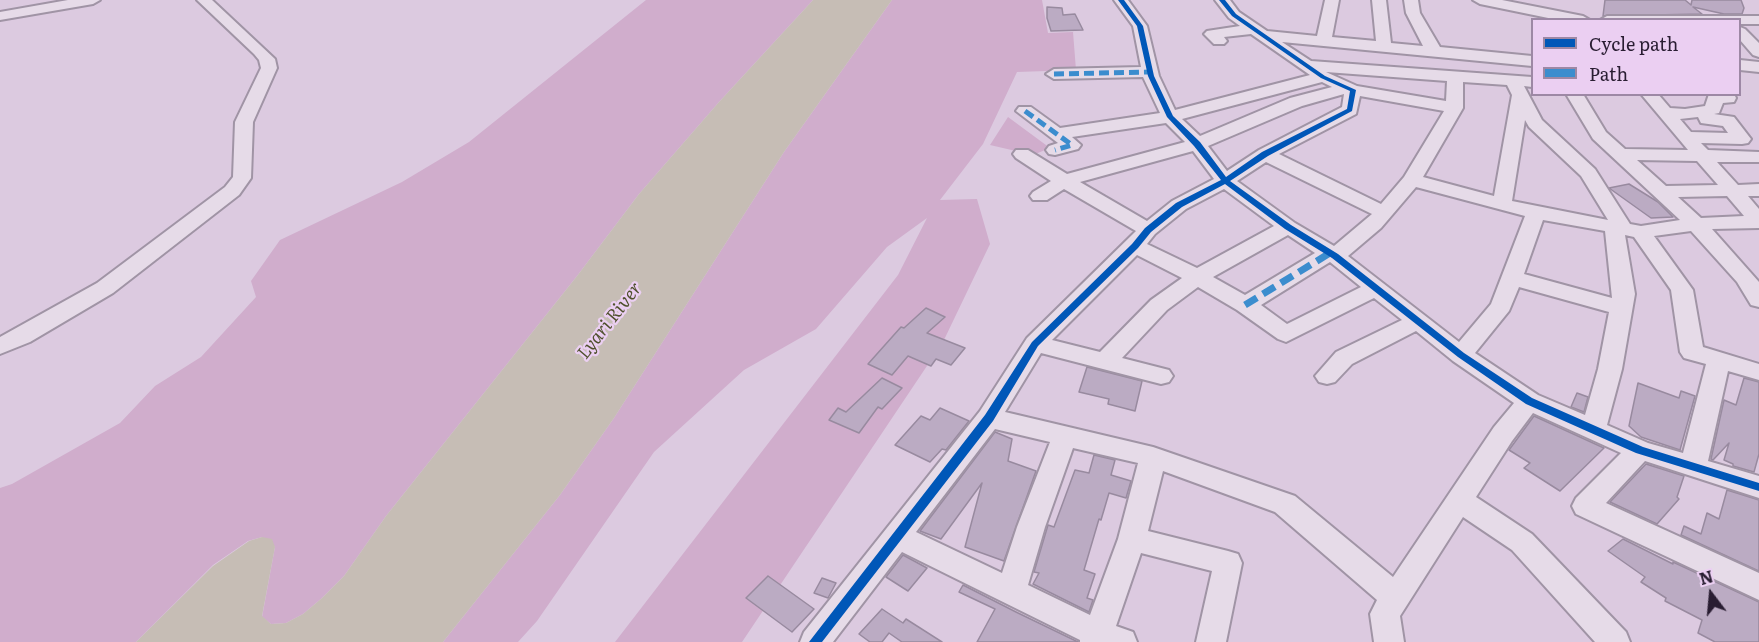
<!DOCTYPE html>
<style>
body{margin:0}
#map{position:relative;width:1759px;height:642px;overflow:hidden;background:#dccae0;font-family:Literata,serif}
canvas{display:block}
.legend{position:absolute;left:1531px;top:18px;width:210px;height:78px;box-sizing:border-box;background:#ebcff2;border:2px solid #9d88a5;margin:0;padding:8px 10px;list-style:none;font-size:18px;color:#291d32}
.legend li{display:flex;align-items:center;gap:12px;height:30px}
.legend b{width:30px;border:2px solid #9d88a5}
.north{position:absolute;left:1681px;top:564px;width:60px;height:60px;-webkit-text-stroke:4px #ebcff2;paint-order:stroke;rotate:344deg;font-size:16px;font-weight:700;line-height:24px;text-align:center;color:#291d32}
.north::after{content:'';display:block;margin:auto;width:21px;height:27px;background:#291d32;clip-path:polygon(50% 0,100% 100%,50% 72%,0 100%)}
</style>
<div id="map">
<canvas width="1759" height="642"></canvas>
<ul class="legend">
<li><b style="height:8px;background:#0057b8"></b>Cycle path</li>
<li><b style="height:8px;background:#3b8dce"></b>Path</li>
</ul>
<div class="north">N</div>
</div>
<script>
const ctx = document.querySelector('canvas').getContext('2d');
ctx.lineJoin = 'round';
function fillPath(path, color) {
  ctx.fillStyle = color;
  ctx.fill(path, 'evenodd');
}
function toPath(rows) {
  const path = new Path2D();
  for (const r of rows) {
    path.moveTo(r[0], r[1]);
    for (let i = 2; i < r.length; i += 2) path.lineTo(r[i], r[i + 1]);
  }
  return path;
}
function strokePath(path, color, width, dash) {
  ctx.strokeStyle = color;
  ctx.lineWidth = width;
  ctx.lineCap = dash ? 'butt' : 'round';
  ctx.setLineDash(dash || []);
  ctx.stroke(path);
}
function write(font, color, halo, rows, align = 'center') {
  ctx.font = font + ' Literata,serif';
  ctx.lineWidth = 4.5;
  ctx.setLineDash([]);
  ctx.textBaseline = 'middle';
  ctx.strokeStyle = halo;
  ctx.fillStyle = color;
  for (const [text, x, y, turn = 0] of rows) {
    ctx.save();
    ctx.translate(x, y);
    ctx.rotate((+turn || 0) * Math.PI / 180);
    ctx.textAlign = isNaN(turn) ? turn : align;
    if (halo) ctx.strokeText(text, 0, 0);
    ctx.fillText(text, 0, 0);
    ctx.restore();
  }
}
fillPath(toPath([
 [646,0,813,0,719,102,639,194,577,276,386,516,344,576,322,598,303,614,286,623,271,624,262,617,275,547,262,537,248,541,213,565,136,642,0,642,0,488,12,484,120,423,155,386,201,357,256,297,251,281,280,240,402,182,469,142],
 [892,0,1042,0,1048,33,1073,32,1076,70,1017,72,983,144,940,200,977,199,990,244,943,342,742,642,615,642,898,275,927,218,887,247,816,329,744,370,654,452,537,621,518,642,443,642,560,495,614,418,784,152],
 [1008,117,1050,148,1033,155,990,145]
]), '#d0adcc');
fillPath(toPath([
 [813,0,892,0,784,152,614,418,560,495,443,642,136,642,213,566,249,541,262,537,272,539,275,547,262,616,271,624,286,623,303,614,322,598,344,576,386,516,577,276,639,194,719,102]
]), '#c6bdb5');
const building = toPath([
 [1605,0,1685,0,1691,5,1692,0,1741,0,1744,8,1742,14,1724,14,1693,7,1702,14,1603,16,1605,0],
 [1047,7,1062,8,1063,15,1075,14,1083,30,1051,31,1047,18,1047,7],
 [1629,184,1658,202,1673,217,1651,218,1609,188,1629,184],
 [926,308,945,317,927,333,965,348,951,365,936,359,931,366,908,356,892,375,868,364,901,327,904,328,926,308],
 [1087,367,1142,381,1135,411,1108,404,1109,399,1079,392,1087,367],
 [882,378,902,388,882,409,878,407,859,433,829,420,838,408,846,412,882,378],
 [1744,378,1759,382,1759,454,1754,472,1733,466,1733,464,1724,460,1729,443,1713,460,1711,459,1724,400,1736,405,1744,378],
 [1638,383,1679,398,1681,391,1695,396,1680,450,1641,437,1629,426,1638,383],
 [1577,393,1588,397,1584,412,1571,407,1577,393],
 [940,408,969,421,946,450,942,449,930,462,895,445,921,416,930,420,940,408],
 [1534,416,1604,448,1560,491,1524,468,1530,463,1509,450,1534,416],
 [995,432,1012,439,1008,461,1036,471,1004,561,965,547,982,483,941,539,920,531,995,432],
 [1094,455,1115,460,1111,475,1131,481,1126,498,1109,493,1101,520,1099,519,1084,570,1095,574,1087,598,1093,600,1089,612,1033,584,1039,573,1034,572,1048,525,1054,527,1075,470,1089,473,1094,455],
 [1646,464,1684,476,1677,497,1679,499,1657,524,1610,502,1646,464],
 [1727,490,1759,500,1759,571,1681,535,1684,526,1701,534,1707,513,1719,519,1727,490],
 [1623,539,1673,564,1673,562,1759,602,1759,642,1715,642,1698,633,1702,620,1665,601,1666,598,1641,582,1645,577,1608,551,1623,539],
 [903,555,927,568,908,591,886,577,903,555],
 [768,576,814,609,792,632,746,598,768,576],
 [822,578,836,583,828,598,814,593,822,578],
 [963,585,1016,612,1078,642,977,642,995,609,959,592,963,585],
 [882,609,903,623,906,619,942,642,902,642,889,633,882,642,870,642,859,634,882,609]
]);
fillPath(building, '#bbabc3');
strokePath(building, '#988a9f', 1.5);
const minor = toPath([
 [68,0,100,0,93,4,0,20,0,12,68,0],
 [197,0,212,0,275,59,277,68,253,122,251,178,239,195,113,293,30,342,0,354,0,337,97,283,225,187,233,177,235,122,261,68,259,60,254,54,197,0],
 [1114,0,1128,0,1147,26,1159,76,1175,110,1310,75,1251,34,1224,37,1227,41,1224,44,1214,44,1204,34,1207,31,1240,26,1229,18,1215,0,1230,0,1239,12,1267,31,1317,36,1325,0,1339,0,1332,37,1376,41,1372,0,1386,0,1391,43,1423,46,1406,13,1404,0,1418,0,1420,13,1440,47,1532,56,1532,66,1282,42,1311,61,1532,77,1532,87,1524,86,1542,120,1595,169,1630,224,1641,226,1680,220,1593,139,1566,94,1583,94,1606,132,1625,149,1688,150,1641,94,1658,94,1670,108,1685,109,1705,106,1709,94,1734,94,1736,98,1734,102,1723,103,1719,113,1714,114,1734,117,1751,139,1748,143,1742,144,1701,143,1708,150,1759,152,1759,162,1717,162,1738,185,1759,184,1759,196,1748,196,1759,209,1759,228,1712,229,1759,282,1759,307,1751,305,1737,282,1691,231,1654,236,1693,290,1703,347,1759,364,1759,380,1728,371,1708,461,1759,476,1759,498,1645,461,1606,503,1759,573,1759,600,1576,514,1572,506,1576,498,1621,453,1533,413,1512,441,1476,497,1532,534,1626,632,1630,642,1595,642,1512,550,1463,517,1400,616,1404,642,1374,642,1370,614,1377,600,1275,512,1163,471,1148,531,1228,551,1238,554,1242,563,1226,642,1196,642,1212,571,1141,553,1116,626,1133,632,1137,642,1080,642,1080,640,902,552,833,642,800,642,804,632,980,411,1027,338,1136,231,1064,189,1047,200,1033,200,1030,196,1033,192,1051,181,1016,158,1013,154,1016,150,1028,150,1067,174,1185,142,1166,123,1072,137,1081,145,1078,149,1055,155,1049,154,1046,150,1049,146,1058,143,1016,111,1019,107,1031,107,1060,128,1160,113,1143,77,1054,79,1046,74,1054,69,1141,67,1133,26,1114,0],
 [1326,72,1447,81,1446,101,1357,86,1326,72],
 [1322,82,1332,87,1290,98,1200,136,1182,119,1322,82],
 [1463,82,1507,85,1512,95,1494,196,1423,177,1463,108,1463,82],
 [1344,94,1342,107,1259,150,1227,171,1208,146,1302,106,1344,94],
 [1360,96,1444,111,1404,177,1381,204,1279,154,1356,114,1360,96],
 [1698,117,1701,123,1723,126,1728,133,1691,132,1680,119,1698,117],
 [1525,120,1529,127,1581,176,1608,220,1512,201,1525,120],
 [1193,151,1214,179,1172,201,1147,221,1080,182,1193,151],
 [1637,160,1697,161,1718,185,1666,186,1637,160],
 [1266,162,1372,214,1334,246,1295,223,1237,181,1266,162],
 [1416,187,1525,216,1491,304,1459,342,1348,256,1381,228,1416,187],
 [1224,189,1274,226,1197,268,1147,244,1155,234,1186,209,1224,189],
 [1727,196,1744,216,1701,218,1678,197,1727,196],
 [1543,220,1605,231,1612,298,1524,274,1543,220],
 [1288,235,1315,253,1245,295,1213,277,1288,235],
 [1625,235,1634,237,1671,290,1680,352,1684,358,1706,364,1683,453,1648,443,1607,425,1622,369,1635,294,1625,235],
 [1137,255,1182,278,1151,300,1100,352,1052,340,1137,255],
 [1330,262,1361,287,1287,324,1261,305,1330,262],
 [1198,287,1237,310,1278,339,1286,342,1374,298,1402,320,1336,352,1315,376,1319,382,1327,384,1335,382,1352,364,1416,331,1453,361,1514,403,1494,427,1393,577,1295,496,1153,447,1005,412,1041,353,1161,384,1169,382,1173,376,1169,370,1122,358,1167,310,1198,287],
 [1519,287,1609,312,1598,369,1585,415,1538,395,1475,353,1509,311,1519,287],
 [995,429,1050,442,1017,527,1002,573,916,532,995,429],
 [1073,448,1138,463,1118,539,1090,615,1028,585,1045,527,1073,448],
 [1473,0,1502,0,1583,16,1590,20,1558,20,1480,4,1473,0],
 [1607,16,1759,16,1759,24,1740,24,1740,20,1600,20,1607,16],
 [1740,27,1745,29,1759,43,1759,57,1753,55,1740,40,1740,27],
 [1740,60,1759,62,1759,72,1740,70,1740,60]
]);
strokePath(minor, '#a094a5', 4);
fillPath(minor, '#e6dbe8');
strokePath(toPath([
 [1054,74,1150,72],
 [1025,111,1072,145,1055,150]
]), '#3b8dce', 5, [10, 5]);
strokePath(toPath([
 [1245,305,1330,253]
]), '#3b8dce', 7, [14, 7]);
fillPath(toPath([
 [1118,0,1124,0,1143,26,1154,76,1173,116,1200,142,1226,177,1262,152,1347,109,1350,91,1321,78,1232,16,1219,0,1225,0,1236,14,1325,76,1356,90,1352,111,1268,156,1230,181,1291,225,1338,254,1464,353,1532,398,1643,447,1759,483,1759,491,1636,453,1526,404,1458,357,1332,258,1285,229,1225,184,1182,207,1151,232,1138,248,1038,346,993,421,822,642,809,642,985,415,1032,342,1132,244,1145,228,1176,203,1221,180,1194,146,1167,117,1148,76,1137,26,1118,0]
]), '#0057b8');
write('italic 18px', '#4f512d', '#ebcff2', [
 ["Lyari River",610,321,-52]
]);
</script>
